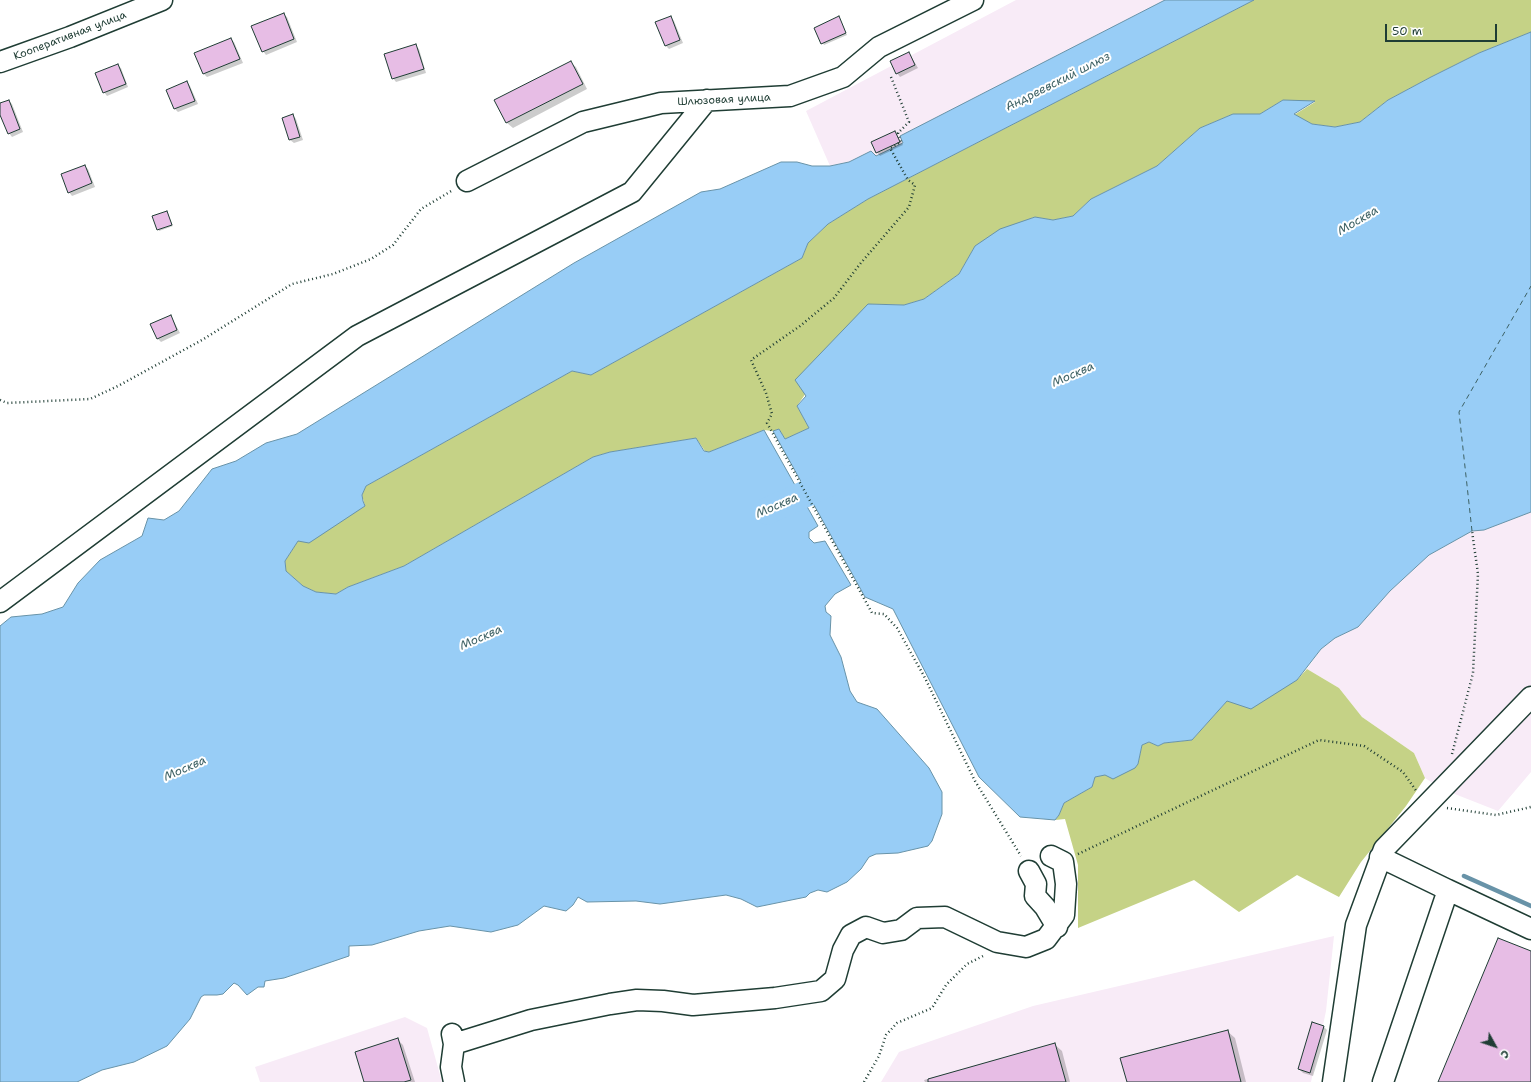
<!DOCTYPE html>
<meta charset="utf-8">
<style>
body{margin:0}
#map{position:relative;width:1531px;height:1082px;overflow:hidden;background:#fff;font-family:"Shantell Sans",sans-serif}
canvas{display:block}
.north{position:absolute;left:1475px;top:1026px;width:40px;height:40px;-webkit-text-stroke:3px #fff;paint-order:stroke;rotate:130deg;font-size:11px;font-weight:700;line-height:16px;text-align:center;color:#1f3d34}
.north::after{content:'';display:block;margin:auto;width:14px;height:18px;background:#1f3d34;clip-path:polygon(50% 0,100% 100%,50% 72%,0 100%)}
.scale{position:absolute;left:1385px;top:24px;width:112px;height:18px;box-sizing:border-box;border:2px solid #1f3d34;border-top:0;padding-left:5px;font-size:12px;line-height:14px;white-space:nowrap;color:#1f3d34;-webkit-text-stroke:3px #fff;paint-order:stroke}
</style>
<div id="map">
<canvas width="1531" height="1082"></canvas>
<div class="north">С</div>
<div class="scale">50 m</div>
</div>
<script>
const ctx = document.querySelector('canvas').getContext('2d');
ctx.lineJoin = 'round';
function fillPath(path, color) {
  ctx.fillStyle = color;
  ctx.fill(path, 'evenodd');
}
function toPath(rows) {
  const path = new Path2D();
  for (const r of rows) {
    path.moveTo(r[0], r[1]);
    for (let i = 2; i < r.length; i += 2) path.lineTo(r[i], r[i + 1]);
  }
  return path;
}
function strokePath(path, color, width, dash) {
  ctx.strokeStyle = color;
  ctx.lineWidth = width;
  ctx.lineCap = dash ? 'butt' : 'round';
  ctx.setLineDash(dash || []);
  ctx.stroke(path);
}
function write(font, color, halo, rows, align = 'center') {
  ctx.font = font + ' "Shantell Sans",sans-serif';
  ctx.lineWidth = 4;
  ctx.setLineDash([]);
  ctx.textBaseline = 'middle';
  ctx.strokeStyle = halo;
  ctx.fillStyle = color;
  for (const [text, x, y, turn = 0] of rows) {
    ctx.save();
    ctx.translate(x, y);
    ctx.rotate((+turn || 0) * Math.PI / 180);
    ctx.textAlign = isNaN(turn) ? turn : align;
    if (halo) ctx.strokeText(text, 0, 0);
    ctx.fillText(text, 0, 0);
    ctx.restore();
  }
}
fillPath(toPath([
 [1016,0,1165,0,901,136,903,143,875,156,871,152,849,162,830,166,806,111],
 [1531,512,1531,772,1498,811,1442,789,1425,778,1414,753,1362,717,1339,688,1307,669,1321,649,1335,638,1358,627,1390,591,1429,555,1472,531,1484,530],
 [1334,936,1326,1011,1311,1082,881,1082,899,1052,1033,1006],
 [405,1017,427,1028,442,1082,260,1082,255,1067]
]), '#f8ebf7');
fillPath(toPath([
 [1254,0,1531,0,1531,32,1479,53,1431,77,1388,100,1360,122,1335,127,1312,124,1294,115,1315,102,1283,100,1260,114,1233,114,1200,128,1157,166,1091,199,1073,216,1053,220,1034,217,975,246,959,274,924,299,904,305,868,304,797,406,809,428,785,439,779,429,773,431,764,430,709,452,705,451,696,438,610,452,593,457,404,566,348,587,336,594,316,592,303,586,286,571,285,561,298,541,365,506,362,495,366,486,572,371,591,375,802,258,808,243,828,224,868,199],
 [1307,669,1339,688,1362,717,1414,753,1425,778,1406,806,1361,862,1339,897,1297,875,1239,912,1194,880,1078,928,1078,865,1065,819,1055,820,1059,815,1064,803,1092,787,1095,777,1138,764,1142,745,1149,742,1158,746,1164,743,1192,740,1227,701,1297,680]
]), '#c5d286');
const water = toPath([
 [1165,0,1254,0,868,199,828,224,808,243,802,258,591,375,572,371,366,486,362,495,363,501,365,506,309,543,298,541,285,561,286,571,303,586,316,592,336,594,348,587,404,566,593,457,610,452,696,438,704,451,709,452,764,430,818,526,809,532,809,538,814,543,825,541,851,585,835,594,825,606,826,612,831,616,830,635,841,657,850,691,857,702,877,709,929,768,942,792,942,814,932,841,928,846,898,853,876,854,869,857,861,869,847,882,827,892,818,890,810,893,806,897,757,907,741,899,726,895,660,904,636,901,587,902,578,897,573,905,566,911,544,906,518,925,491,932,450,926,419,931,372,945,349,946,349,956,284,978,265,981,264,987,258,987,247,995,238,985,234,983,223,994,217,995,204,995,201,997,190,1019,167,1046,134,1062,102,1070,77,1082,0,1082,0,626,11,617,42,614,63,607,78,583,100,560,142,536,148,518,164,520,179,511,212,469,236,461,266,443,297,434,574,263,701,192,720,189,781,162,797,162,812,166,830,166,849,162,871,151,876,156,903,143,900,136,1165,0],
 [1531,32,1531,512,1484,530,1472,531,1429,555,1390,591,1358,627,1335,638,1321,649,1297,680,1251,709,1227,701,1192,740,1164,743,1158,746,1149,742,1142,745,1138,764,1135,768,1113,779,1105,775,1095,777,1092,787,1064,803,1059,815,1055,820,1020,817,979,777,893,609,865,597,773,431,779,429,785,439,809,428,797,406,806,396,795,380,868,304,904,305,924,299,959,274,975,246,1000,229,1035,217,1053,220,1073,216,1091,199,1157,166,1200,128,1233,114,1260,114,1283,100,1315,101,1294,114,1312,124,1335,127,1360,122,1388,100,1431,77,1479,53,1531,32]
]);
fillPath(water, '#98cdf6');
strokePath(water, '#6893a8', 1);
fillPath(toPath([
 [283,14,287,17,297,42,266,55,263,51],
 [671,17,674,21,683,43,669,49,665,45],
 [840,19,847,35,824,45,815,28],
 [231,39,234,42,243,63,207,77,204,74],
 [416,46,419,49,426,73,396,82,393,78],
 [909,53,918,68,900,77,897,73],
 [570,62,576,67,587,89,513,128,507,123,496,101],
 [117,65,121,68,128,87,107,96,104,92],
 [187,82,190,86,198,104,178,112,175,109,167,90],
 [9,101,12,104,23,132,12,137,9,133,0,112,0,104],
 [293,115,296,119,303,140,294,143,290,140,283,118],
 [895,132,903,145,880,156,877,152],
 [84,166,88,169,95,187,72,196,69,192],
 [167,212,173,226,159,231,158,229],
 [171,316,180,333,161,342,157,338],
 [1324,1027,1327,1030,1313,1076,1303,1073,1299,1069],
 [1227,1031,1235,1038,1246,1082,1128,1082],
 [398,1040,403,1045,415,1082,365,1082],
 [1054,1044,1062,1051,1070,1082,925,1082,924,1080]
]), '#0003');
strokePath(toPath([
 [1464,876,1531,906]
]), '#6893a8', 4.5);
strokePath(toPath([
 [767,511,841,478]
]), '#98cdf6', 27);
strokePath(toPath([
 [1472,531,1459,412,1531,286]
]), '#3d6164', 1, [5, 4]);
const building = toPath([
 [284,13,294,39,262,52,251,26,284,13],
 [671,16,680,40,665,46,655,22,671,16],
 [839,16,846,33,821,44,814,28,839,16],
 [231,38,240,59,203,74,194,53,231,38],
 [416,44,424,69,392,79,384,54,416,44],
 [909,52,915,65,896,74,890,61,909,52],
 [571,61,583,84,506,123,494,100,571,61],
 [118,64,126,84,103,93,95,73,118,64],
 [187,81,195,101,174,109,166,90,187,81],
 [9,100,20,129,8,134,0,115,0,103,9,100],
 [293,114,300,137,289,140,282,118,293,114],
 [895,131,900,142,876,153,871,142,895,131],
 [85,165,92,183,68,193,61,174,85,165],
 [167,211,172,225,157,230,152,216,167,211],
 [171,315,177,330,157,339,150,324,171,315],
 [1498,938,1531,951,1531,1082,1438,1082,1498,938],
 [1312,1022,1324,1026,1310,1073,1298,1069,1312,1022],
 [1228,1030,1241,1082,1127,1082,1120,1058,1228,1030],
 [398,1038,411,1080,404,1082,364,1082,355,1052,398,1038],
 [1055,1043,1066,1082,928,1082,928,1079,1055,1043]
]);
fillPath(building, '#e7bde5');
strokePath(building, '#1f3d34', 1);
const minor = toPath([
 [0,62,70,37,162,0],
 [467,181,583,122,661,103,790,96,843,77,879,47,973,0],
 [0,602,357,336,632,192,707,100],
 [1380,857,1448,890],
 [1029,871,1036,884,1035,896,1045,907,1057,927],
 [452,1034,454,1044,451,1067,454,1082],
 [454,1044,531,1020,610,1004,637,1000,663,1001,693,1005,775,998,821,991,835,979,843,950,851,935,866,927,883,933,901,930,917,918,945,917,997,942,1026,947,1046,939,1064,915,1066,884,1063,862,1051,856],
 [1333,1082,1356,925,1384,849,1531,697],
 [1383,1082,1448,890,1531,929]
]);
strokePath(minor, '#1f3d34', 23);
strokePath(toPath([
 [891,77,909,122,898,133,901,142,890,148,908,180,915,185,909,207,860,264,834,298,800,326,751,360,766,393,772,414,767,423,872,613,884,614,897,628,924,676,975,781,1021,856],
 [0,400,7,403,90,399,118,386,202,340,292,284,333,274,371,259,393,245,421,209,453,190],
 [1452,754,1473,673,1478,574,1472,531],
 [1447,808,1496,815,1531,807],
 [1078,854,1319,740,1364,746,1403,772,1417,792],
 [864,1082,879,1056,886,1035,897,1023,932,1008,946,985,967,964,985,955]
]), '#1f3d34', 2.5, [1, 3]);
strokePath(minor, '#fff', 20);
write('11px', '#1f3d34', '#fff', [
 ["Кооперативная улица",70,36,-21],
 ["Шлюзовая улица",724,100,-3]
]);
write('italic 12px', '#3d6164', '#fff', [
 ["Андреевский шлюз",1058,82,-27],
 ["Москва",1358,221,-31],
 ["Москва",1073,375,-24],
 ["Москва",777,506,-24],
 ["Москва",481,638,-24],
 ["Москва",185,769,-24]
]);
</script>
